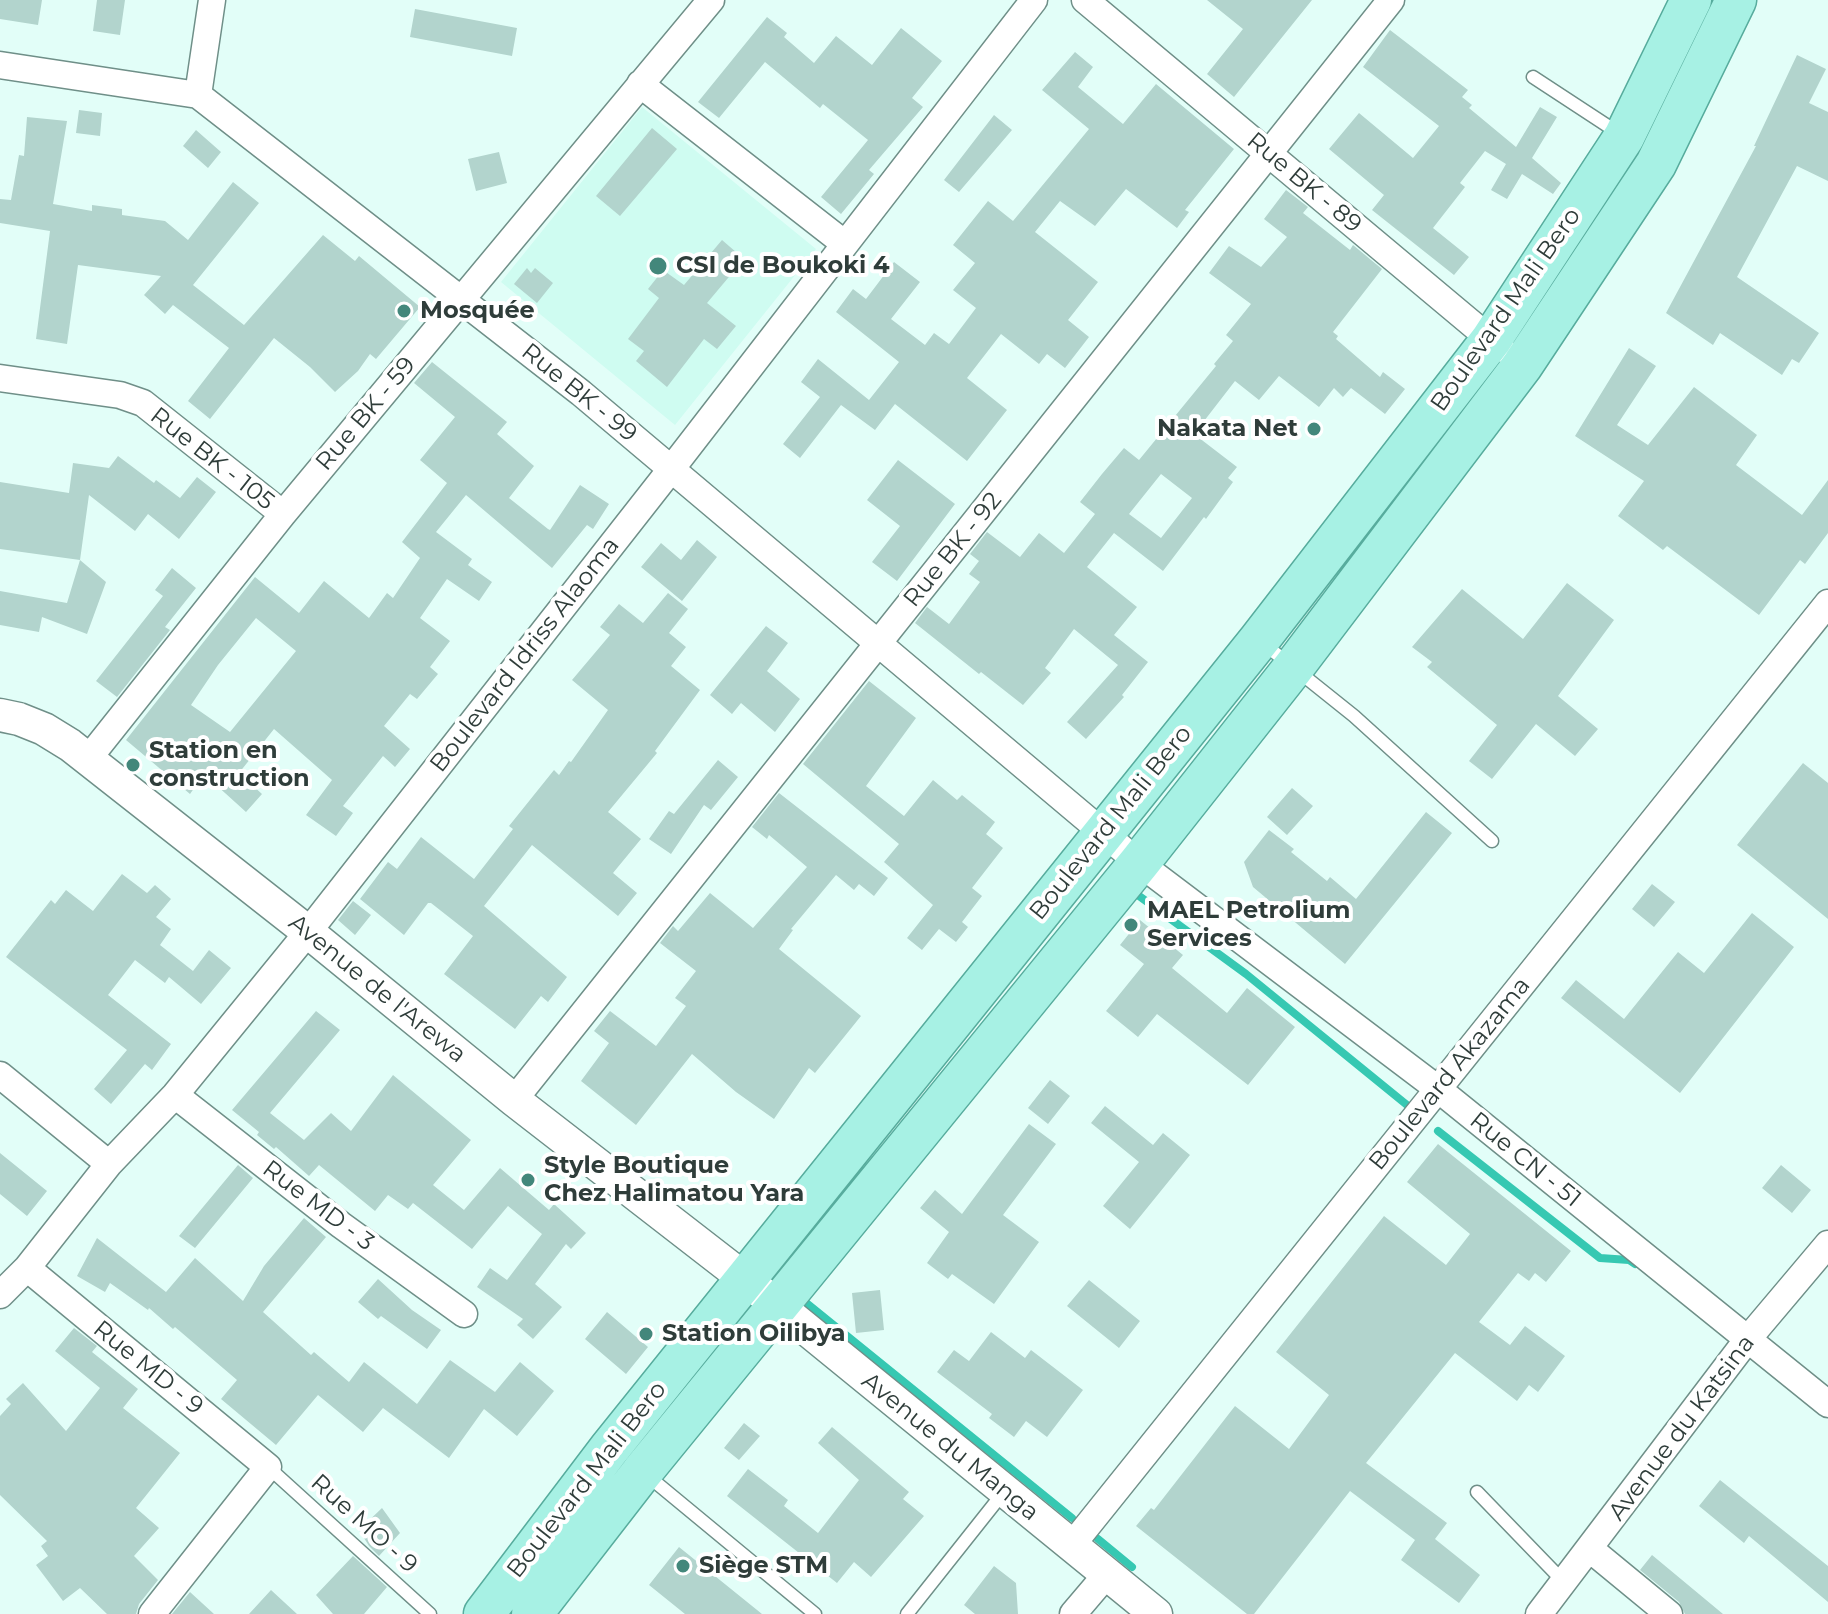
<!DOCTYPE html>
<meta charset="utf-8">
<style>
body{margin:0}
canvas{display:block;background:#e2fef8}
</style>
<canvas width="1828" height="1614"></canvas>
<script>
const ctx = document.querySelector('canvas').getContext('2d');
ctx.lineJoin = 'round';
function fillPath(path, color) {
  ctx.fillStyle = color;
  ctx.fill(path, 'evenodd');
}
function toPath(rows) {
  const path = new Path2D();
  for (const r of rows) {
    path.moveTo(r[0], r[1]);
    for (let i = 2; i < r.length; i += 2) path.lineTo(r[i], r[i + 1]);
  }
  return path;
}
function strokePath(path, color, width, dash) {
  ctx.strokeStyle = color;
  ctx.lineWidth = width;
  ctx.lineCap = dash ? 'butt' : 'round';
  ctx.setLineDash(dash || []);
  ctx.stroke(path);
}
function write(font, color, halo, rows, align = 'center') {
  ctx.font = font + ' Montserrat,sans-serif';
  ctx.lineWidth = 8;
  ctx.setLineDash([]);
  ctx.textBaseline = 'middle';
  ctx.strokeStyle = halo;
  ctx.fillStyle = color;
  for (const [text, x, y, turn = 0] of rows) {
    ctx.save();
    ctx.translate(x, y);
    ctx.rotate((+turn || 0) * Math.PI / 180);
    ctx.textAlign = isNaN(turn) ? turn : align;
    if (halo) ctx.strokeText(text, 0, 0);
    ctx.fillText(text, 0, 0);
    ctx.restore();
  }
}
fillPath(toPath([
 [642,107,816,249,675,425,501,282]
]), '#cffcf1');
strokePath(toPath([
 [1135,893,1246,974,1407,1105],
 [1438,1131,1600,1258,1629,1260,1635,1264],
 [804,1301,1072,1518],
 [1098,1539,1132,1567]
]), '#36c8b2', 8);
fillPath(toPath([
 [0,0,42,0,38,25,0,19],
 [97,0,125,0,120,35,93,31],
 [1207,0,1312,0,1234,97,1207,74,1243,29],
 [415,9,517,28,512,56,410,37],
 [767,17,787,33,784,37,814,63,836,36,872,65,901,28,942,61,912,98,923,107,869,170,874,174,841,214,821,197,868,140,823,104,820,108,765,62,719,118,698,102],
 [1390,30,1468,90,1462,97,1472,105,1469,108,1516,147,1540,107,1557,117,1532,158,1561,183,1553,194,1522,174,1507,199,1491,190,1506,164,1485,151,1460,183,1465,187,1433,228,1469,257,1454,275,1372,210,1384,195,1329,149,1359,113,1413,158,1439,126,1363,67],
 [1075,52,1093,67,1078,87,1123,124,1156,84,1234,149,1185,210,1189,212,1177,228,1126,189,1095,226,1060,201,1035,232,1098,282,1068,320,1089,337,1065,368,1047,354,1039,364,1001,334,967,378,1007,410,967,461,895,404,875,430,841,405,800,458,783,444,820,397,801,382,818,359,869,400,899,362,836,312,853,289,866,299,894,262,920,282,891,319,925,345,934,333,949,344,976,308,953,290,975,263,953,245,988,201,1013,221,1089,129,1042,90],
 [1797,55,1826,69,1809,103,1828,112,1828,181,1797,166,1737,277,1819,333,1799,363,1792,359,1782,375,1720,333,1713,345,1666,313,1756,146,1754,146],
 [79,110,102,113,100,136,76,133],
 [994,115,1012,130,959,192,944,180],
 [27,117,67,121,53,204,92,211,92,205,122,209,122,215,165,221,188,240,233,182,259,203,193,285,244,325,323,235,355,261,359,256,420,307,376,359,370,354,358,371,335,392,310,367,274,338,210,419,188,401,229,348,173,305,165,314,144,295,161,276,78,265,67,344,36,339,50,231,0,223,0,199,11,200,19,155,24,156],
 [652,128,677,149,620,216,596,196],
 [196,130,221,152,208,168,183,146],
 [499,152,507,183,476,191,468,159],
 [1286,190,1308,207,1303,213,1350,250,1353,245,1382,269,1333,332,1338,336,1336,339,1380,377,1383,372,1405,389,1385,414,1351,388,1343,397,1334,388,1319,407,1279,376,1259,400,1235,381,1194,434,1237,467,1228,478,1233,482,1206,519,1204,517,1163,571,1114,533,1087,567,1137,607,1114,635,1148,662,1122,695,1124,697,1086,739,1067,722,1118,665,1074,629,1045,668,1051,673,1023,705,981,672,979,674,915,623,927,607,949,624,980,582,969,574,979,561,970,554,987,532,1020,557,1039,533,1064,553,1095,514,1080,502,1102,474,1124,448,1139,460,1216,366,1214,364,1233,341,1226,335,1251,304,1209,273,1229,246,1261,267,1287,237,1264,219],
 [1161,474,1192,498,1161,538,1129,514],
 [722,240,744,259,707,303,736,326,717,349,704,339,667,387,636,361,644,351,628,339,659,298,648,289,663,270,684,285],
 [527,268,531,273,535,268,553,283,537,303,514,284],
 [1629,348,1656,366,1617,425,1648,445,1694,387,1757,435,1736,465,1802,515,1828,480,1828,533,1805,564,1800,560,1759,615,1667,546,1663,550,1618,516,1644,481,1575,436],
 [432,362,507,422,497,434,534,466,509,498,548,529,550,530,580,485,609,504,593,529,587,525,552,568,466,495,436,532,472,559,468,565,492,582,479,601,447,579,420,618,450,641,430,667,438,674,417,699,410,694,384,726,410,749,395,767,383,756,343,806,353,813,336,836,306,815,332,780,274,729,239,773,262,794,246,812,204,774,190,794,126,740,255,577,299,613,324,581,369,618,387,593,393,598,420,558,402,542,447,483,420,460,455,417,414,383],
 [256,618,296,651,230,732,191,705,218,665],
 [118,456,154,483,156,480,180,498,197,477,216,492,179,539,148,514,135,531,89,495,80,560,0,549,0,482,69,493,73,463,109,468],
 [898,460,955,504,897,581,872,562,900,526,867,500],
 [697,540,717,557,682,601,641,567,661,543,681,560],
 [80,560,106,582,87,634,42,617,39,632,0,625,0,591,67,603],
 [172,568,196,588,165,627,170,630,117,697,96,681,163,596,155,590],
 [1567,583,1614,620,1558,696,1598,729,1575,756,1536,724,1492,779,1469,761,1497,725,1427,667,1432,662,1412,647,1462,589,1523,639],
 [668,593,688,609,669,633,686,647,671,666,700,690,655,751,657,753,608,812,641,839,613,873,637,893,618,916,532,845,484,906,567,977,548,1002,541,996,515,1029,444,974,473,936,431,903,428,903,404,935,360,899,388,862,397,869,421,837,474,879,513,829,509,826,554,770,559,775,569,761,571,762,608,710,572,680,610,635,600,627,619,604,643,623],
 [766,626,788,643,767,671,800,699,775,732,741,703,732,714,710,695],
 [869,681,916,718,866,786,904,816,933,780,957,800,962,795,995,822,986,834,1003,848,972,888,982,896,962,922,968,927,956,942,939,929,922,950,907,938,933,905,884,862,899,844,803,764],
 [718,760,738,777,711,810,704,805,671,854,649,839,669,811,674,814],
 [1803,763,1828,783,1828,919,1737,845],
 [1292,788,1313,806,1287,835,1267,817],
 [779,793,888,878,874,896,859,884,854,890,836,875,791,929,793,930,779,949,861,1016,815,1073,809,1068,774,1119,736,1092,692,1054,636,1125,581,1081,609,1043,594,1031,610,1011,656,1046,686,1006,675,998,696,971,660,943,673,926,678,931,710,893,753,928,807,867,769,835,767,839,752,827],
 [1426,812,1452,833,1345,964,1253,887,1244,862,1269,830,1294,849,1291,852,1327,881,1330,877,1356,899],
 [122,874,147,893,155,885,171,899,156,917,171,929,160,945,193,971,209,950,231,968,201,1004,169,977,165,983,135,960,108,995,171,1044,152,1070,145,1064,111,1104,94,1089,127,1050,6,957,51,900,55,904,66,890,93,911],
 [1652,884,1675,902,1654,927,1632,909],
 [353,901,371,915,355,935,338,920],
 [1752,913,1794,947,1680,1093,1561,998,1576,980,1624,1019,1678,952,1704,973],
 [1140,920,1183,955,1172,968,1227,1013,1247,988,1295,1027,1248,1085,1157,1014,1138,1037,1106,1011,1144,964,1120,945],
 [316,1011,340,1030,270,1113,304,1140,331,1113,351,1131,393,1075,471,1140,433,1185,464,1210,500,1168,549,1210,554,1204,586,1233,571,1249,566,1244,535,1284,562,1307,533,1339,517,1325,523,1319,477,1287,490,1268,507,1280,542,1234,508,1206,472,1249,413,1203,408,1209,388,1195,375,1211,319,1165,309,1176,276,1147,274,1149,257,1135,259,1132,232,1110],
 [1050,1080,1070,1096,1048,1124,1028,1108],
 [1105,1106,1153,1145,1163,1133,1190,1155,1130,1229,1103,1206,1139,1162,1091,1123],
 [1029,1124,1056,1144,1003,1215,1039,1242,994,1304,952,1274,948,1279,927,1263,949,1232,920,1208,935,1190,962,1214],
 [1438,1144,1571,1251,1546,1282,1535,1273,1529,1281,1518,1273,1479,1322,1510,1345,1525,1326,1565,1356,1538,1392,1529,1385,1517,1401,1455,1353,1366,1463,1447,1523,1435,1539,1480,1575,1459,1603,1401,1560,1415,1540,1350,1491,1254,1614,1247,1614,1136,1526,1151,1508,1154,1510,1235,1406,1289,1449,1329,1395,1276,1352,1384,1216,1446,1265,1470,1234,1407,1182],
 [0,1153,47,1191,27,1216,0,1194],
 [238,1165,253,1178,195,1248,179,1236],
 [1781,1165,1811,1190,1792,1213,1762,1188],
 [304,1218,326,1237,263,1312,311,1355,314,1352,349,1382,364,1362,417,1404,450,1360,495,1392,520,1362,554,1391,517,1436,484,1409,449,1458,383,1408,363,1432,318,1395,276,1445,221,1399,237,1380,175,1327,173,1329,149,1308,148,1310,110,1283,105,1292,77,1276,97,1238,166,1292,195,1258,243,1301,264,1266],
 [378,1279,412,1310,441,1330,427,1349,381,1316,378,1319,358,1302],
 [1089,1280,1140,1321,1119,1348,1067,1306],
 [880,1290,884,1330,856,1333,852,1293],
 [607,1312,648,1347,626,1374,585,1339],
 [74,1328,97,1346,92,1352,138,1389,123,1408,180,1453,136,1508,159,1528,134,1556,158,1580,139,1604,136,1614,107,1614,80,1588,63,1601,36,1565,48,1556,41,1546,47,1541,0,1495,0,1416,11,1404,6,1399,23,1383,66,1431,100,1388,55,1351],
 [991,1332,1025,1358,1031,1350,1083,1390,1047,1437,1026,1421,1014,1437,989,1418,992,1414,937,1372,954,1350,969,1361],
 [744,1423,760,1436,739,1460,724,1448],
 [832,1427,909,1492,903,1499,924,1516,871,1577,854,1562,837,1583,727,1496,748,1469,788,1500,784,1506,818,1533,859,1480,818,1443],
 [1720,1480,1828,1566,1828,1602,1749,1536,1744,1543,1699,1506],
 [382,1508,400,1533,379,1556,369,1546,359,1530],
 [679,1547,762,1614,685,1614,649,1585],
 [1652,1555,1723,1614,1685,1614,1679,1602,1640,1570],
 [353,1556,387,1587,364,1614,333,1614,316,1595],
 [994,1566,1016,1583,1018,1614,975,1614,964,1605],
 [271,1590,297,1614,249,1614],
 [190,1592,214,1614,172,1614]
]), '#b2d4cd');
const service = toPath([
 [1533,77,1620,134],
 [1264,644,1354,716,1492,841],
 [268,1467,430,1614],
 [648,1476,815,1614],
 [1477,1492,1563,1581],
 [907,1614,1003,1493]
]);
const minor = toPath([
 [1085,0,1502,349],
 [0,65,198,95,581,393,1139,863,1438,1089,1828,1404],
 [640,84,845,244],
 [198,95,212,0],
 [0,378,120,395,143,403,283,514],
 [88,759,283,514,711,0],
 [0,1075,109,1164],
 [175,1095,341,1225,464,1314],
 [514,1100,1391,0],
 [27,1268,268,1467,152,1614],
 [0,1295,27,1268,109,1164,175,1095,308,932,672,468,1034,0],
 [1072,1545,1828,603],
 [1590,1549,1669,1614],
 [1073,1614,1107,1574],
 [1539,1614,1747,1340,1828,1244]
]);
const tertiary = toPath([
 [0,715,19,719,44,729,70,745,308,932,514,1100,745,1279,1156,1614]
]);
const primary = toPath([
 [484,1614,609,1449,1259,640,1491,340,1624,137,1691,0],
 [532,1614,642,1472,1139,863,1293,668,1522,366,1656,164,1736,0]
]);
strokePath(service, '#6f8f88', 15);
strokePath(minor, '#6f8f88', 29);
strokePath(tertiary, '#6f8f88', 35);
strokePath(primary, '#57ac9d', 43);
strokePath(service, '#fff', 12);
strokePath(minor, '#fff', 26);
strokePath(tertiary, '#fff', 32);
strokePath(primary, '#a7f1e4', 40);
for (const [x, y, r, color] of [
 [658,266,10,"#43877b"],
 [404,311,8,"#43877b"],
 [1314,429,8,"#43877b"],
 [133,765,8,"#43877b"],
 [1131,925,8,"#43877b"],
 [528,1180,8,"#43877b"],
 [646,1334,8,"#43877b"],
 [683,1566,8,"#43877b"]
]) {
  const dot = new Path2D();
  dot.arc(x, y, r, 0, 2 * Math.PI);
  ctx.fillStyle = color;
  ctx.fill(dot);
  strokePath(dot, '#fff', 3);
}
write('24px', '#2f3d3a', '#fff', [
 ["Rue BK - 89",1304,183,40],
 ["Boulevard Mali Bero",1506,310,-55],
 ["Rue BK - 99",579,393,39],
 ["Rue BK - 59",366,414,-50],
 ["Rue BK - 105",212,459,38],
 ["Rue BK - 92",953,550,-51],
 ["Boulevard Idriss Alaoma",525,655,-52],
 ["Boulevard Mali Bero",1111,823,-51],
 ["Avenue de l'Arewa",377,989,39],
 ["Boulevard Akazama",1450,1074,-51],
 ["Rue CN - 51",1525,1160,39],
 ["Rue MD - 3",318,1206,37],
 ["Rue MD - 9",148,1368,39],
 ["Avenue du Katsina",1682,1428,-53],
 ["Avenue du Manga",950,1447,39],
 ["Boulevard Mali Bero",587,1480,-52],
 ["Rue MO - 9",364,1524,42]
]);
write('bold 24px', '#2f3d3a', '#fff', [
 ["CSI de Boukoki 4",676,266],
 ["Mosquée",420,311],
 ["Nakata Net",1298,429,"right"],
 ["Station en",149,751],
 ["construction",149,779],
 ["MAEL Petrolium",1147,911],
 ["Services",1147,939],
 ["Style Boutique",544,1166],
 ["Chez Halimatou Yara",544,1194],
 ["Station Oilibya",662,1334],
 ["Siège STM",699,1566]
], 'left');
</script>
